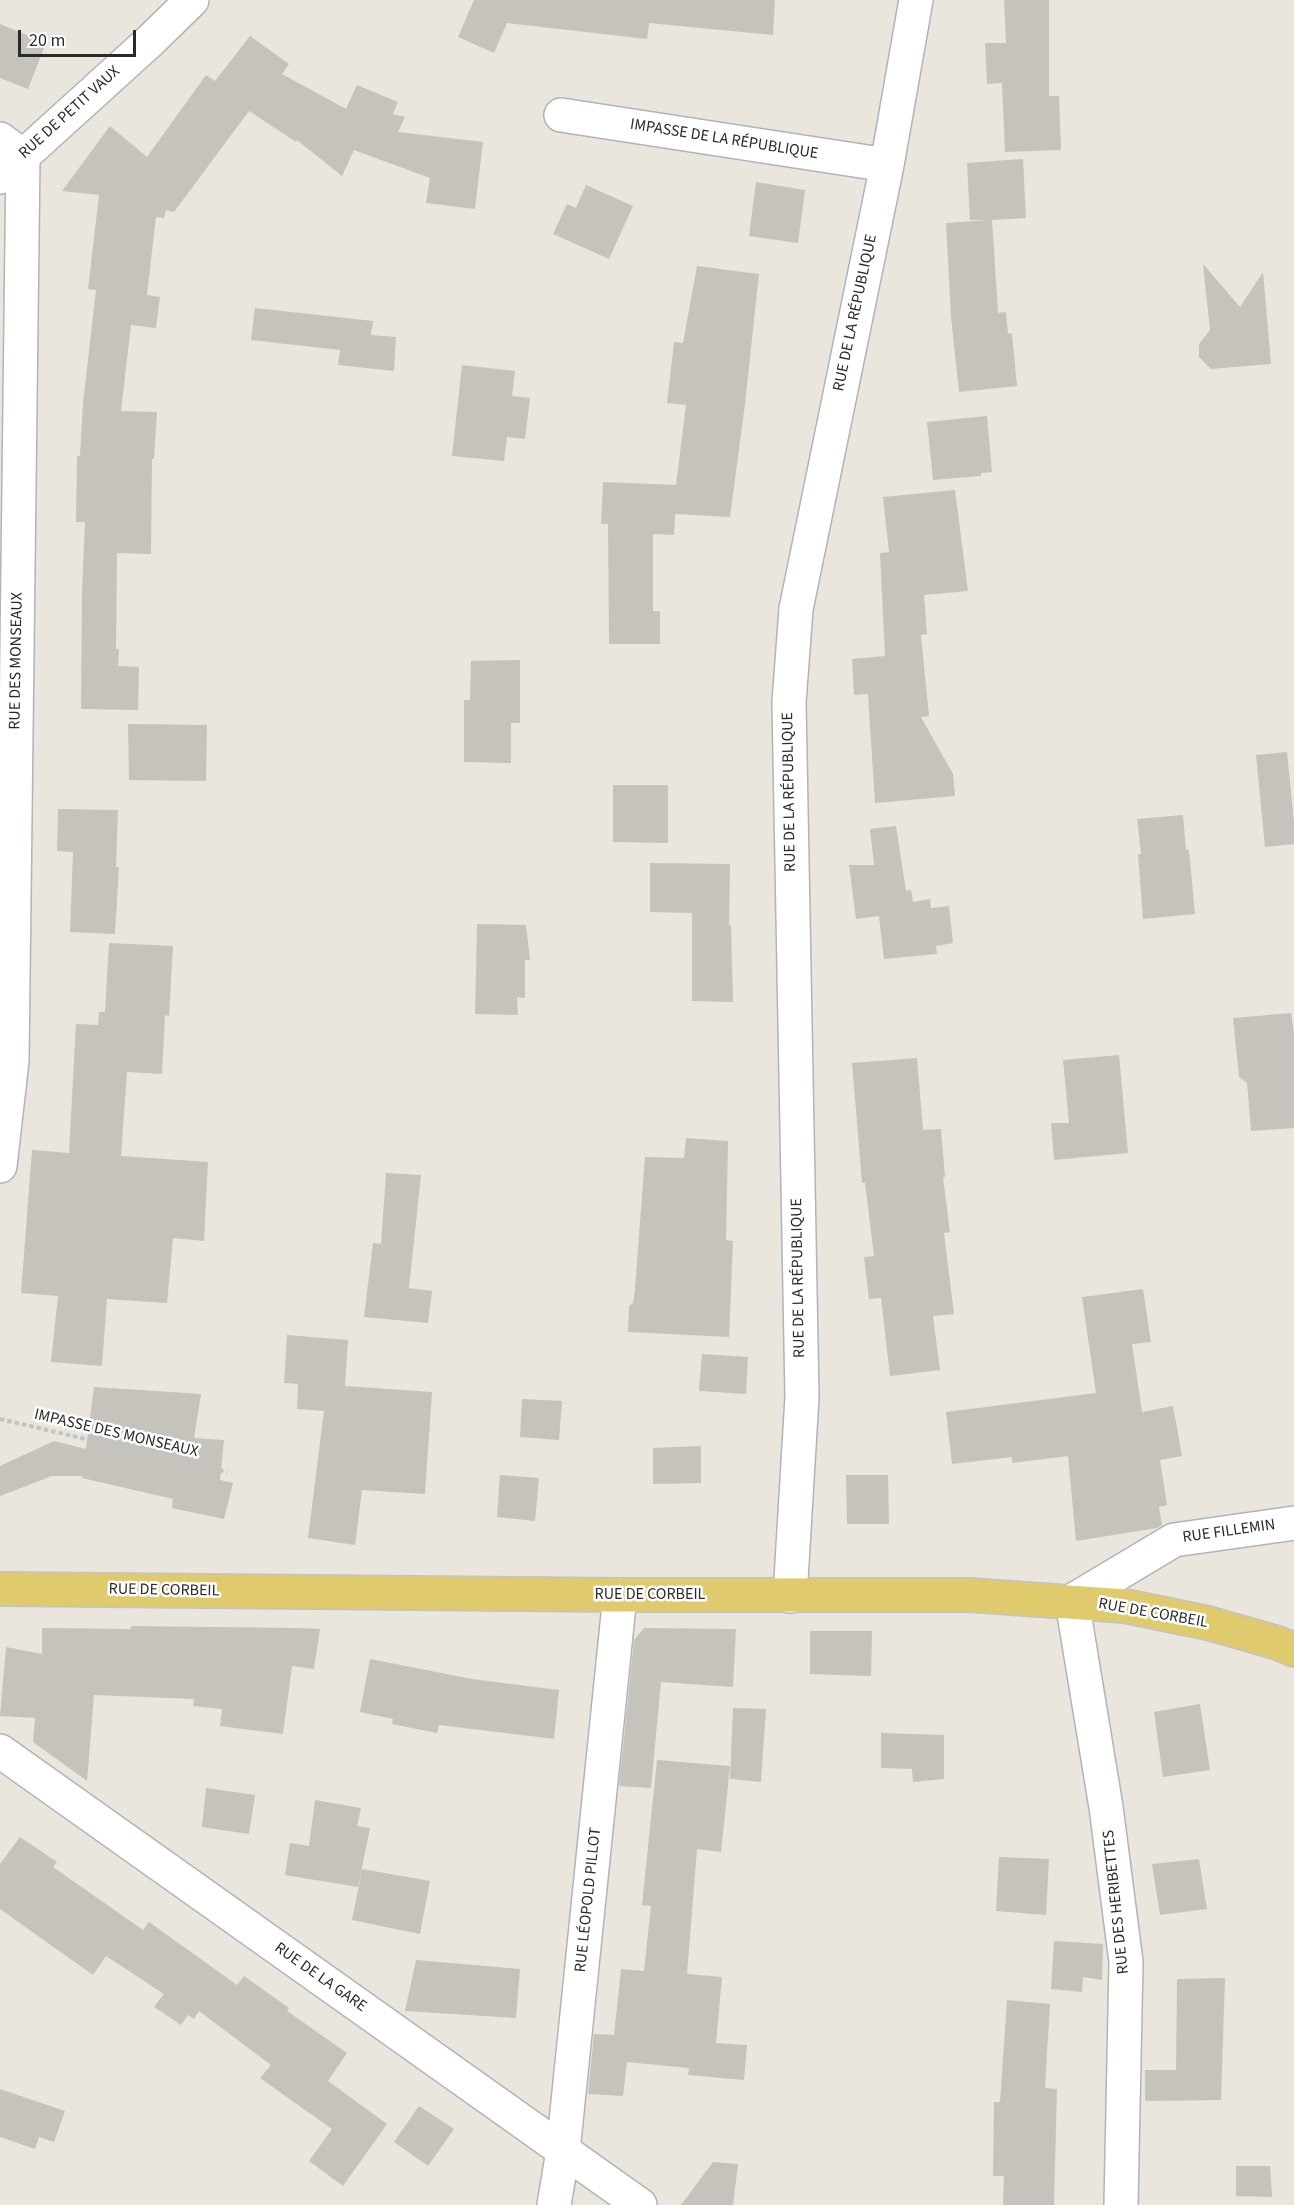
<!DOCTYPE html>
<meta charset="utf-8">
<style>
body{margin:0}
#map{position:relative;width:1294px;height:2205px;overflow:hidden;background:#eae5dd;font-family:"Source Sans 3",sans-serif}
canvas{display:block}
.scale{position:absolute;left:18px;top:30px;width:118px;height:27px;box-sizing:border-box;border:3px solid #2a2a2a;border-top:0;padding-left:8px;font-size:18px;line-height:21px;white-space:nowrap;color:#2a2a2a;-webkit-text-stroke:4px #fff;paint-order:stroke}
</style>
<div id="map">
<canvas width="1294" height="2205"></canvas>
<div class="scale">20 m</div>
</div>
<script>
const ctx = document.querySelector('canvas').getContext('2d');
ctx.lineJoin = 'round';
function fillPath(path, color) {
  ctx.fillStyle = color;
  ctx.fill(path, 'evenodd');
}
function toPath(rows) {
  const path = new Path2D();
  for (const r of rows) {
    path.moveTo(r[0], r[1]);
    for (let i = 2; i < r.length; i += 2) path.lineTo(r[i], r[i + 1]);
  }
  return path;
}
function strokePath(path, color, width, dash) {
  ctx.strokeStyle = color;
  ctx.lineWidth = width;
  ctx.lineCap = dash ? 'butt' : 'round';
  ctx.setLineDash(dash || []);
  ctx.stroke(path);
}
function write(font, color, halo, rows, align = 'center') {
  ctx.font = font + ' "Source Sans 3",sans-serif';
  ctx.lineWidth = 5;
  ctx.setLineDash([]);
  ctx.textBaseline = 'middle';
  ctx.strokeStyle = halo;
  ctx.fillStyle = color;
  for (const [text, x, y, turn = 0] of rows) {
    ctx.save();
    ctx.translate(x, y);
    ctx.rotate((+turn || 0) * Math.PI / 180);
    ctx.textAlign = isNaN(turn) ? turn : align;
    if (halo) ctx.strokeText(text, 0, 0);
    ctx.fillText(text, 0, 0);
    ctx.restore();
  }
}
fillPath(toPath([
 [474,0,775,0,773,35,649,23,647,39,507,23,494,53,458,37],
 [1004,0,1049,0,1049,96,1059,96,1061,150,1005,152,1002,83,987,84,985,43,1006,43],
 [0,24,46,43,28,89,0,78],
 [250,36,289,64,282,74,346,109,357,85,398,102,393,114,405,117,398,132,483,142,475,209,426,203,430,178,354,150,342,176,297,140,296,142,249,111,174,212,166,210,164,218,156,217,147,295,160,297,156,328,131,325,121,411,157,412,154,459,152,459,151,554,117,553,116,649,119,649,118,666,139,667,138,710,81,709,82,591,85,522,76,522,77,456,80,456,83,403,96,290,88,289,99,195,62,191,110,126,147,157,206,75,215,81],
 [1023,159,1026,218,992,220,998,313,1006,312,1008,333,1012,334,1017,386,959,392,951,317,946,223,989,220,970,220,967,163],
 [756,182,805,190,798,243,749,236],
 [586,185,633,206,609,259,553,234,567,204,576,208],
 [1203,264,1240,307,1263,272,1271,364,1211,369,1199,357,1199,344,1210,330],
 [697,266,759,274,745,404,730,517,675,514,674,535,653,534,653,611,660,611,660,644,609,644,608,524,601,524,603,482,676,485,686,405,667,403,674,342,683,343],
 [255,308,373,321,371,335,396,337,394,371,338,365,340,350,251,340],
 [462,365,515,371,512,396,530,398,525,439,507,437,504,461,452,456],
 [987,416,992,472,981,473,981,476,933,480,927,422],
 [955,490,968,591,924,595,927,634,921,635,929,716,921,717,953,774,955,796,875,803,868,694,854,695,852,659,885,656,880,553,889,552,883,497],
 [520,660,520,723,511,723,511,763,464,762,464,700,470,700,471,661],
 [128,724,207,725,206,781,129,780],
 [1287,752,1294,822,1294,844,1265,847,1256,755],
 [613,785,668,785,668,843,613,842],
 [58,809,118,810,116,867,119,867,115,934,70,932,73,852,57,851],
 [1183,815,1186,850,1189,850,1195,914,1143,919,1138,854,1141,854,1137,819],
 [896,826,906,891,911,890,913,902,930,899,931,908,949,906,953,943,936,946,937,954,884,959,879,916,856,919,849,865,874,865,870,829],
 [650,863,730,864,729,925,731,925,733,1002,692,1001,692,913,650,912],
 [477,924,526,925,530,960,525,960,525,998,517,997,518,1015,475,1014],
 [109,943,173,946,169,1016,165,1015,162,1074,127,1072,121,1156,208,1162,204,1241,173,1238,167,1303,107,1299,102,1366,51,1362,58,1296,21,1293,32,1150,69,1153,76,1024,98,1025,99,1012,105,1012],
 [1291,1013,1294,1034,1294,1128,1251,1131,1247,1083,1239,1077,1233,1018],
 [1119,1055,1128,1153,1054,1160,1051,1123,1069,1123,1063,1060],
 [917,1058,923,1130,941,1129,945,1177,943,1177,950,1232,944,1233,954,1314,933,1316,940,1370,890,1376,881,1298,869,1299,864,1257,874,1256,865,1183,862,1183,852,1063],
 [686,1138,728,1141,726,1240,733,1241,729,1337,628,1332,629,1306,633,1303,635,1289,645,1157,684,1158],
 [386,1173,421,1175,409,1288,432,1291,428,1323,364,1317,373,1243,381,1244],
 [1143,1289,1151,1342,1132,1344,1142,1412,1173,1406,1182,1456,1160,1460,1167,1505,1159,1507,1162,1525,1157,1528,1076,1541,1068,1456,1012,1463,1012,1457,952,1464,946,1412,1096,1393,1082,1297],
 [287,1335,348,1340,345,1386,432,1392,425,1494,362,1490,355,1545,308,1538,324,1411,297,1409,298,1384,284,1383],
 [702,1354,748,1357,746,1394,699,1391],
 [94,1387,201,1394,194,1438,224,1440,220,1480,233,1483,224,1519,172,1508,173,1499,82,1478,82,1476,52,1476,0,1496,0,1466,54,1441,86,1449],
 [522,1399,562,1401,559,1440,520,1437],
 [701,1446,701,1483,653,1484,653,1448],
 [500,1475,539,1478,535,1521,497,1517],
 [846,1475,888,1475,889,1524,847,1524],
 [131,1626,297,1628,320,1629,314,1669,292,1666,283,1734,220,1726,222,1709,193,1706,194,1699,94,1695,87,1781,33,1742,35,1718,0,1716,6,1647,42,1654,42,1628,131,1629],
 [644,1628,736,1629,733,1687,661,1682,651,1788,619,1786,634,1640],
 [810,1631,872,1631,871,1676,810,1674],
 [370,1659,472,1679,559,1690,554,1739,439,1725,437,1733,392,1724,393,1719,360,1712],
 [1200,1704,1210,1770,1163,1777,1154,1712],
 [733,1708,766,1709,761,1782,730,1779],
 [881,1733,944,1735,944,1779,913,1782,912,1769,881,1768],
 [657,1760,730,1766,721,1852,697,1849,687,1974,722,1977,716,2043,747,2045,744,2080,688,2075,689,2068,627,2062,623,2096,588,2094,594,2034,614,2035,621,1969,644,1971,651,1906,642,1905],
 [206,1788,255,1795,249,1834,202,1827],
 [315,1800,361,1808,357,1826,370,1828,358,1887,285,1875,290,1843,309,1846],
 [20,1837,57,1862,53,1867,143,1930,149,1922,237,1985,244,1976,289,2008,287,2011,347,2053,328,2081,387,2124,343,2186,309,2161,332,2129,260,2078,271,2065,199,2011,194,2019,188,2015,181,2025,154,2007,164,1994,106,1956,93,1975,0,1909,0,1864],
 [999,1857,1049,1859,1046,1915,996,1911],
 [1199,1859,1207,1909,1160,1915,1152,1864],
 [362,1869,430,1881,420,1934,352,1920],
 [1054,1941,1103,1944,1102,1980,1083,1977,1082,1992,1051,1989],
 [416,1960,520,1969,516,2018,405,2011],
 [1225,1978,1221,2100,1145,2101,1145,2070,1176,2070,1177,1979],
 [1007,2000,1050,2004,1045,2088,1057,2089,1054,2205,1003,2205,1004,2176,993,2176,994,2102,1000,2102],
 [0,2089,65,2111,54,2142,39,2137,35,2149,0,2137],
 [419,2106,454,2129,428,2166,394,2142],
 [713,2162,738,2164,733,2205,681,2205],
 [1236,2166,1270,2166,1272,2197,1236,2196]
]), '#c6c3bc');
const minor = toPath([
 [561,115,887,165],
 [0,139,23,156],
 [0,177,150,41,192,0],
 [0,1166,12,1061,23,156],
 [790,1596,802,1397,789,702,796,609,887,165,916,0],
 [0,1751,640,2205],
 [554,2205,563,2151,620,1595],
 [1121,2205,1126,1962,1106,1807,1072,1601,1174,1540,1294,1523]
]);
const major = toPath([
 [0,1589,620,1595,969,1595,1125,1606,1208,1623,1278,1643,1294,1650]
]);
strokePath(minor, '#b1b3bc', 36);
strokePath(major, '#c3c3c3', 36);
strokePath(toPath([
 [0,1419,227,1472]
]), '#c3c3c3', 4, [4.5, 3]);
strokePath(minor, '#fff', 33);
strokePath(major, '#dfca6d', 33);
write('16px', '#2a2a2a', '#fff', [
 ["RUE DE PETIT VAUX",70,113,-42],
 ["IMPASSE DE LA RÉPUBLIQUE",724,140,9],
 ["RUE DE LA RÉPUBLIQUE",856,313,-78],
 ["RUE DES MONSEAUX",17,661,-89],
 ["RUE DE LA RÉPUBLIQUE",790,792,-91],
 ["RUE DE LA RÉPUBLIQUE",799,1278,-91],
 ["IMPASSE DES MONSEAUX",116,1434,13],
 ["RUE FILLEMIN",1229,1532,-8],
 ["RUE DE CORBEIL",164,1591,1],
 ["RUE DE CORBEIL",650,1595],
 ["RUE DE CORBEIL",1153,1614,10],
 ["RUE LÉOPOLD PILLOT",589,1900,-84],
 ["RUE DES HERIBETTES",1117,1902,-96],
 ["RUE DE LA GARE",320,1978,35]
]);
</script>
